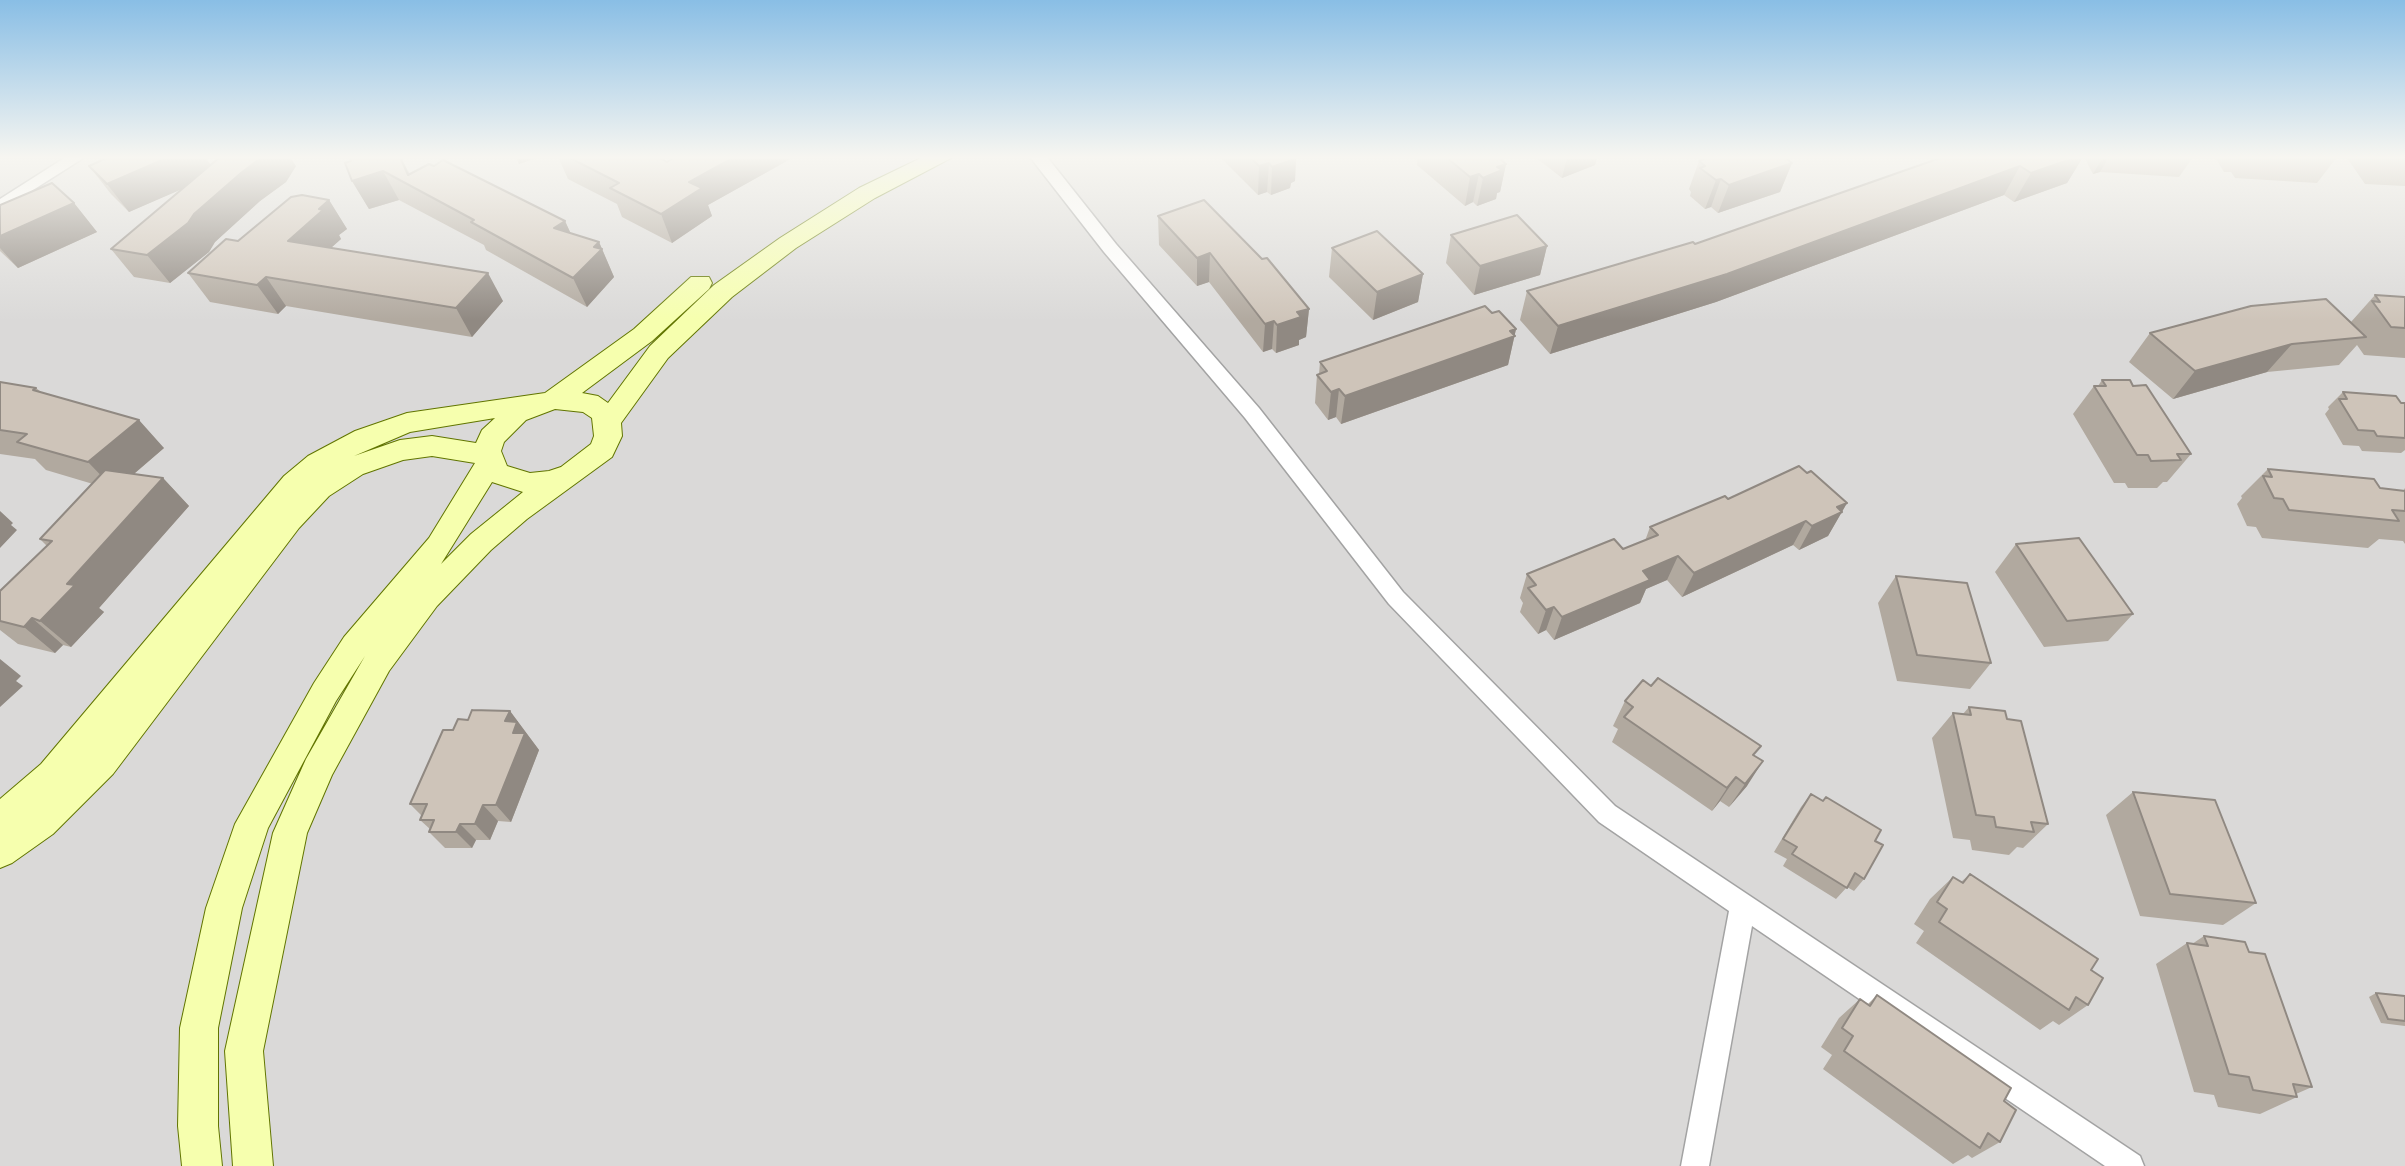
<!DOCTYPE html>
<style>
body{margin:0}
canvas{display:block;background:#eeeae0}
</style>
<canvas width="2405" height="1166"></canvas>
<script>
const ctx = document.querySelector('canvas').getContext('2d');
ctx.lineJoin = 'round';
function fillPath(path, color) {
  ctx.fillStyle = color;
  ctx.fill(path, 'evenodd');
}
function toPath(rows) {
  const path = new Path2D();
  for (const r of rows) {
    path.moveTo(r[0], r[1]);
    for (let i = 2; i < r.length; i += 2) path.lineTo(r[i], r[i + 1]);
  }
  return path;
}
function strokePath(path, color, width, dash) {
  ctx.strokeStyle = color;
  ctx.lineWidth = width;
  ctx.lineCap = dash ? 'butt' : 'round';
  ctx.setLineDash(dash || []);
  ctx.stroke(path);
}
fillPath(toPath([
 [0,157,2405,157,2405,1166,0,1166]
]), '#dad9d8');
const street = toPath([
 [66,157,85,157,0,211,0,199,66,157],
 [1030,157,1047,157,1116,244,1259,408,1403,592,1615,806,2140,1156,2144,1166,2105,1166,1752,926,1709,1166,1681,1166,1729,911,1599,822,1389,604,1245,418,1104,252,1030,157]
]);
const secondary = toPath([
 [923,157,953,157,875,198,796,248,732,297,668,358,621,423,622,436,612,457,527,519,491,550,437,606,389,671,332,775,307,833,263,1051,273,1166,233,1166,225,1051,273,833,306,759,365,656,336,701,268,828,242,908,218,1028,218,1126,222,1166,182,1166,178,1126,180,1028,206,908,235,824,314,683,344,637,429,538,475,463,432,456,403,460,363,474,329,496,299,528,113,774,53,834,12,863,0,868,0,799,41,764,284,476,308,456,355,431,407,413,545,393,634,329,691,277,709,277,712,283,709,289,652,341,582,393,598,396,608,403,650,346,714,285,780,238,859,188,923,157],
 [555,409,583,412,592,418,594,436,591,444,561,467,549,471,530,473,507,466,501,451,504,442,526,420,555,409],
 [495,418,482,430,476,443,432,436,400,440,354,456,410,432,495,418],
 [492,482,523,492,471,534,441,564,492,482]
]);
strokePath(street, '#a3a3a3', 3);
strokePath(secondary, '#617500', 2);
fillPath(street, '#fff');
fillPath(secondary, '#f6ffae');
fillPath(toPath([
 [109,157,205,157,211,165,296,166,286,182,260,201,215,242,209,252,170,283,134,277,111,249,183,188,129,212,111,194,89,166],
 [400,157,410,174,565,221,571,234,599,242,614,277,587,307,486,250,484,245,399,200,369,209,352,181],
 [558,157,658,157,667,162,675,157,794,157,708,205,712,216,672,243,622,217,617,204,568,179],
 [1220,157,1296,157,1295,181,1291,183,1290,188,1271,195,1267,192,1258,195],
 [1418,157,1498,157,1506,164,1500,192,1497,193,1496,199,1477,206,1473,202,1465,206,1417,165],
 [1535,157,1597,157,1595,165,1562,178],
 [1943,157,2083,157,2067,183,2014,202,2004,195,1716,302,1550,354,1520,320,1527,291,1695,244],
 [2084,157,2193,157,2179,177,2100,172,2093,174],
 [2215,157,2337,157,2317,183,2235,178,2231,172,2224,172],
 [2348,157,2405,157,2405,186,2365,184,2347,158],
 [1699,161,1792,163,1780,192,1718,213,1711,207,1705,209,1690,196,1691,192,1689,189],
 [329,200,347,229,339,235,341,239,331,248,503,301,472,337,286,306,278,314,210,302,188,273,238,241],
 [74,203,97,232,18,268,0,251,0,205],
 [1158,216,1309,309,1306,337,1299,340,1299,345,1276,353,1272,349,1263,352,1209,282,1197,286,1159,245],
 [1451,235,1547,246,1540,275,1474,295,1446,263],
 [1332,248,1423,274,1418,302,1373,320,1329,277],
 [2375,295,2405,297,2405,358,2364,355,2357,345,2339,365,2267,372,2173,399,2129,362,2150,333,2351,322],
 [1492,313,1516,329,1508,365,1341,424,1336,417,1328,420,1315,403,1317,375,1319,374,1320,362],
 [2102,380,2133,386,2191,454,2167,482,2163,482,2157,488,2128,488,2125,483,2114,483,2073,414,2094,386,2098,386],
 [0,382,36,388,41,392,164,448,134,474,163,478,189,506,99,608,104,612,71,647,63,645,55,653,18,644,0,630,0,591,47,546,40,539,93,484,46,470,35,459,0,454],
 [2343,392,2405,403,2405,450,2401,453,2362,451,2359,446,2343,445,2325,414,2329,409,2328,407],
 [2268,469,2380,488,2403,491,2405,488,2405,544,2403,541,2379,539,2368,548,2262,538,2256,527,2247,526,2237,504,2242,498,2241,496],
 [1728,499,1847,503,1828,536,1799,550,1793,545,1682,597,1667,580,1646,589,1640,603,1554,640,1546,630,1538,634,1520,612,1523,603,1520,598,1527,574,1623,549,1645,541,1650,527],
 [2016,544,2133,614,2108,641,2044,647,1995,572],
 [1896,576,1991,663,1970,689,1897,681,1878,603],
 [1625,701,1755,756,1747,786,1729,807,1720,801,1712,811,1612,742,1618,729,1613,726],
 [1969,707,2007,719,2048,824,2023,848,2017,847,2009,855,1972,850,1970,840,1953,838,1932,738,1953,713,1963,714],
 [510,711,539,750,511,822,498,821,490,840,476,840,472,848,445,848,429,832,430,829,420,820,422,816,410,804,453,730,468,720],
 [2133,792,2256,903,2223,925,2140,916,2106,815],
 [1811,794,1823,801,1826,797,1875,841,1864,879,1854,891,1847,887,1836,899,1783,866,1787,859,1774,852,1801,807],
 [1970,874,2091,970,2088,1005,2059,1025,2053,1021,2040,1030,1916,943,1924,931,1914,924,1930,899,1953,877,1961,882],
 [2204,936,2249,952,2312,1087,2296,1094,2297,1097,2260,1114,2218,1107,2214,1095,2194,1092,2156,964,2187,943,2192,944],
 [2376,993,2405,996,2405,1026,2381,1023,2369,997],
 [1877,995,2004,1101,2000,1142,1972,1158,1968,1155,1953,1164,1823,1069,1832,1055,1821,1047,1839,1018,1860,999,1868,1004]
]), '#b1a99f');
fillPath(toPath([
 [169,157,205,157,217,174,129,212,107,184],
 [262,157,290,157,296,166,286,182,260,201,215,242,209,252,170,283,147,255,241,173],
 [516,157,540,157,519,164],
 [734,157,794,157,708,205,712,216,672,243,661,214,689,182],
 [1288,157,1296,157,1295,181,1291,183,1290,188,1271,195,1272,167],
 [1567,157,1597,157,1595,165,1562,178],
 [2077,157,2083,157,2067,183,2014,202,2031,173],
 [2103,157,2109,157,2100,172,2093,174],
 [1269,163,1267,192,1258,195,1259,166],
 [1792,163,1780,192,1718,213,1729,185],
 [1506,164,1500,192,1497,193,1496,199,1477,206,1483,178,1497,167],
 [2020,166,2004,195,1716,302,1550,354,1558,326],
 [383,171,399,200,369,209,352,181],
 [1479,174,1473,202,1465,206,1470,177],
 [1721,179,1711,207,1705,209,1716,180],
 [329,200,347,229,339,235,341,239,307,269,288,241,319,209],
 [74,203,97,232,18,268,0,248,0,236],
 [565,221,578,250,554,228],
 [599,242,614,277,587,307,573,278,594,247],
 [1547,246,1540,275,1474,295,1480,266],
 [1210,253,1209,282,1197,286,1197,258],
 [488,273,503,301,472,337,456,308],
 [1423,274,1418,302,1373,320,1377,292],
 [266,277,286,306,278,314,257,285],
 [1309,309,1306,337,1299,340,1299,345,1276,353,1277,325,1297,312],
 [1274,321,1272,349,1263,352,1265,324],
 [1516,329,1508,365,1341,424,1345,396],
 [2292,344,2267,372,2173,399,2195,371],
 [1339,389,1336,417,1328,420,1331,392],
 [139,420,164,448,115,490,88,462],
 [163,478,189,506,99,608,104,612,71,647,40,621,67,584],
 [1847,503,1828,536,1799,550,1812,526,1837,507],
 [0,511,13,523,11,525,17,530,0,548],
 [1806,521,1793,545,1682,597,1694,573],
 [1678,556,1667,580,1646,589,1640,603,1554,640,1562,617,1643,571],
 [1554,607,1546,630,1538,634,1546,610],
 [32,618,63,645,55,653,24,627],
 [0,659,21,676,16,681,23,686,0,707],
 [510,711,539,750,511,822,496,805,505,721],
 [1763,761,1747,786,1729,807,1745,784],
 [1736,777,1720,801,1712,811,1727,788],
 [483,805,498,821,490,840,475,824],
 [460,824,476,840,472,848,456,832]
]), '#908982');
const building = toPath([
 [109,157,169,157,107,184,89,166,109,157],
 [220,157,262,157,241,173,194,214,188,223,147,255,111,249,220,157],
 [350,157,400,157,408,175,429,164,434,166,443,160,565,221,554,228,599,242,594,247,602,249,573,278,471,222,474,220,383,171,352,181,345,163,351,161,350,157],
 [568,157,658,157,667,162,675,157,734,157,689,182,702,188,661,214,610,188,619,183,568,157],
 [1250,157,1290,157,1292,160,1272,167,1269,163,1259,166,1250,157],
 [1446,157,1498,157,1506,164,1497,167,1502,170,1483,178,1479,174,1470,177,1446,157],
 [1709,157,1784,157,1792,163,1729,185,1721,179,1716,180,1700,168,1705,166,1699,161,1709,157],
 [1943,157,2077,157,2031,173,2020,166,1727,274,1558,326,1527,291,1693,242,1695,244,1943,157],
 [52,183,74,203,0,236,0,205,52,183],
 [302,195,329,200,319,209,323,210,288,241,488,273,456,308,266,277,257,285,188,273,226,239,238,241,291,197,302,195],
 [1204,200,1262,259,1267,258,1309,309,1297,312,1301,317,1277,325,1274,321,1265,324,1210,253,1197,258,1158,216,1204,200],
 [1517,215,1547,246,1480,266,1451,235,1517,215],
 [1377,231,1423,274,1377,292,1332,248,1377,231],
 [2375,295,2405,297,2405,328,2391,327,2372,301,2380,302,2375,295],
 [2326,299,2366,337,2292,344,2195,371,2150,333,2251,306,2326,299],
 [1485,306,1492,313,1499,311,1516,329,1510,331,1515,336,1345,396,1339,389,1331,392,1317,375,1327,371,1320,362,1485,306],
 [2102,380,2130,380,2133,386,2146,385,2191,454,2177,454,2181,460,2151,461,2148,455,2137,455,2094,386,2106,386,2102,380],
 [0,382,36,388,33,390,139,420,88,462,17,442,27,434,0,430,0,382],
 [2343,392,2396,396,2401,403,2405,403,2405,438,2377,436,2374,431,2358,430,2339,399,2347,399,2343,392],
 [1799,466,1807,473,1811,471,1847,503,1837,507,1842,512,1812,526,1806,521,1694,573,1678,556,1643,571,1650,580,1562,617,1554,607,1546,610,1528,588,1536,585,1527,574,1614,539,1623,549,1658,535,1650,527,1725,496,1728,499,1799,466],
 [2268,469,2374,479,2380,488,2405,491,2405,511,2392,510,2399,521,2289,510,2283,499,2274,498,2263,476,2272,477,2268,469],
 [105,470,163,478,67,584,75,585,40,621,32,618,24,627,0,621,0,591,52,541,40,539,105,470],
 [2079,538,2133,614,2067,621,2016,544,2079,538],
 [1896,576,1967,583,1991,663,1917,655,1896,576],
 [1658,678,1761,746,1753,755,1763,761,1745,784,1736,777,1727,788,1624,717,1633,707,1625,701,1643,680,1651,686,1658,678],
 [1969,707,2005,711,2007,719,2021,721,2048,824,2031,822,2034,832,1996,827,1994,817,1976,815,1953,713,1971,715,1969,707],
 [472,710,510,711,505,721,517,722,513,733,525,733,496,805,483,805,475,824,460,824,456,832,429,832,434,820,420,820,427,804,410,804,443,730,453,730,458,719,468,720,472,710],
 [2133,792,2215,800,2256,903,2170,894,2133,792],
 [1811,794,1823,801,1826,797,1881,830,1875,841,1883,845,1864,879,1855,873,1847,888,1792,854,1797,847,1783,839,1811,794],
 [1970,874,2098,959,2091,970,2103,978,2088,1005,2076,997,2069,1010,1939,922,1947,909,1937,902,1953,877,1963,883,1970,874],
 [2204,936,2245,942,2249,952,2265,954,2312,1087,2293,1084,2297,1097,2253,1090,2249,1077,2229,1074,2187,943,2208,946,2204,936],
 [2376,993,2405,996,2405,1021,2388,1019,2376,993],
 [1877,995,2011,1088,2004,1101,2016,1110,2000,1142,1988,1133,1980,1148,1844,1051,1853,1036,1842,1028,1860,999,1870,1006,1877,995]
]);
fillPath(building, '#cec4b9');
strokePath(building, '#908982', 2);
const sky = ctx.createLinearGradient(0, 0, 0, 321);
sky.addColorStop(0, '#89bee5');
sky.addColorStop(0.49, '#f7f6f1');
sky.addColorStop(1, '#f7f6f100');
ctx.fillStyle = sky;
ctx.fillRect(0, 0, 2405, 321);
</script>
